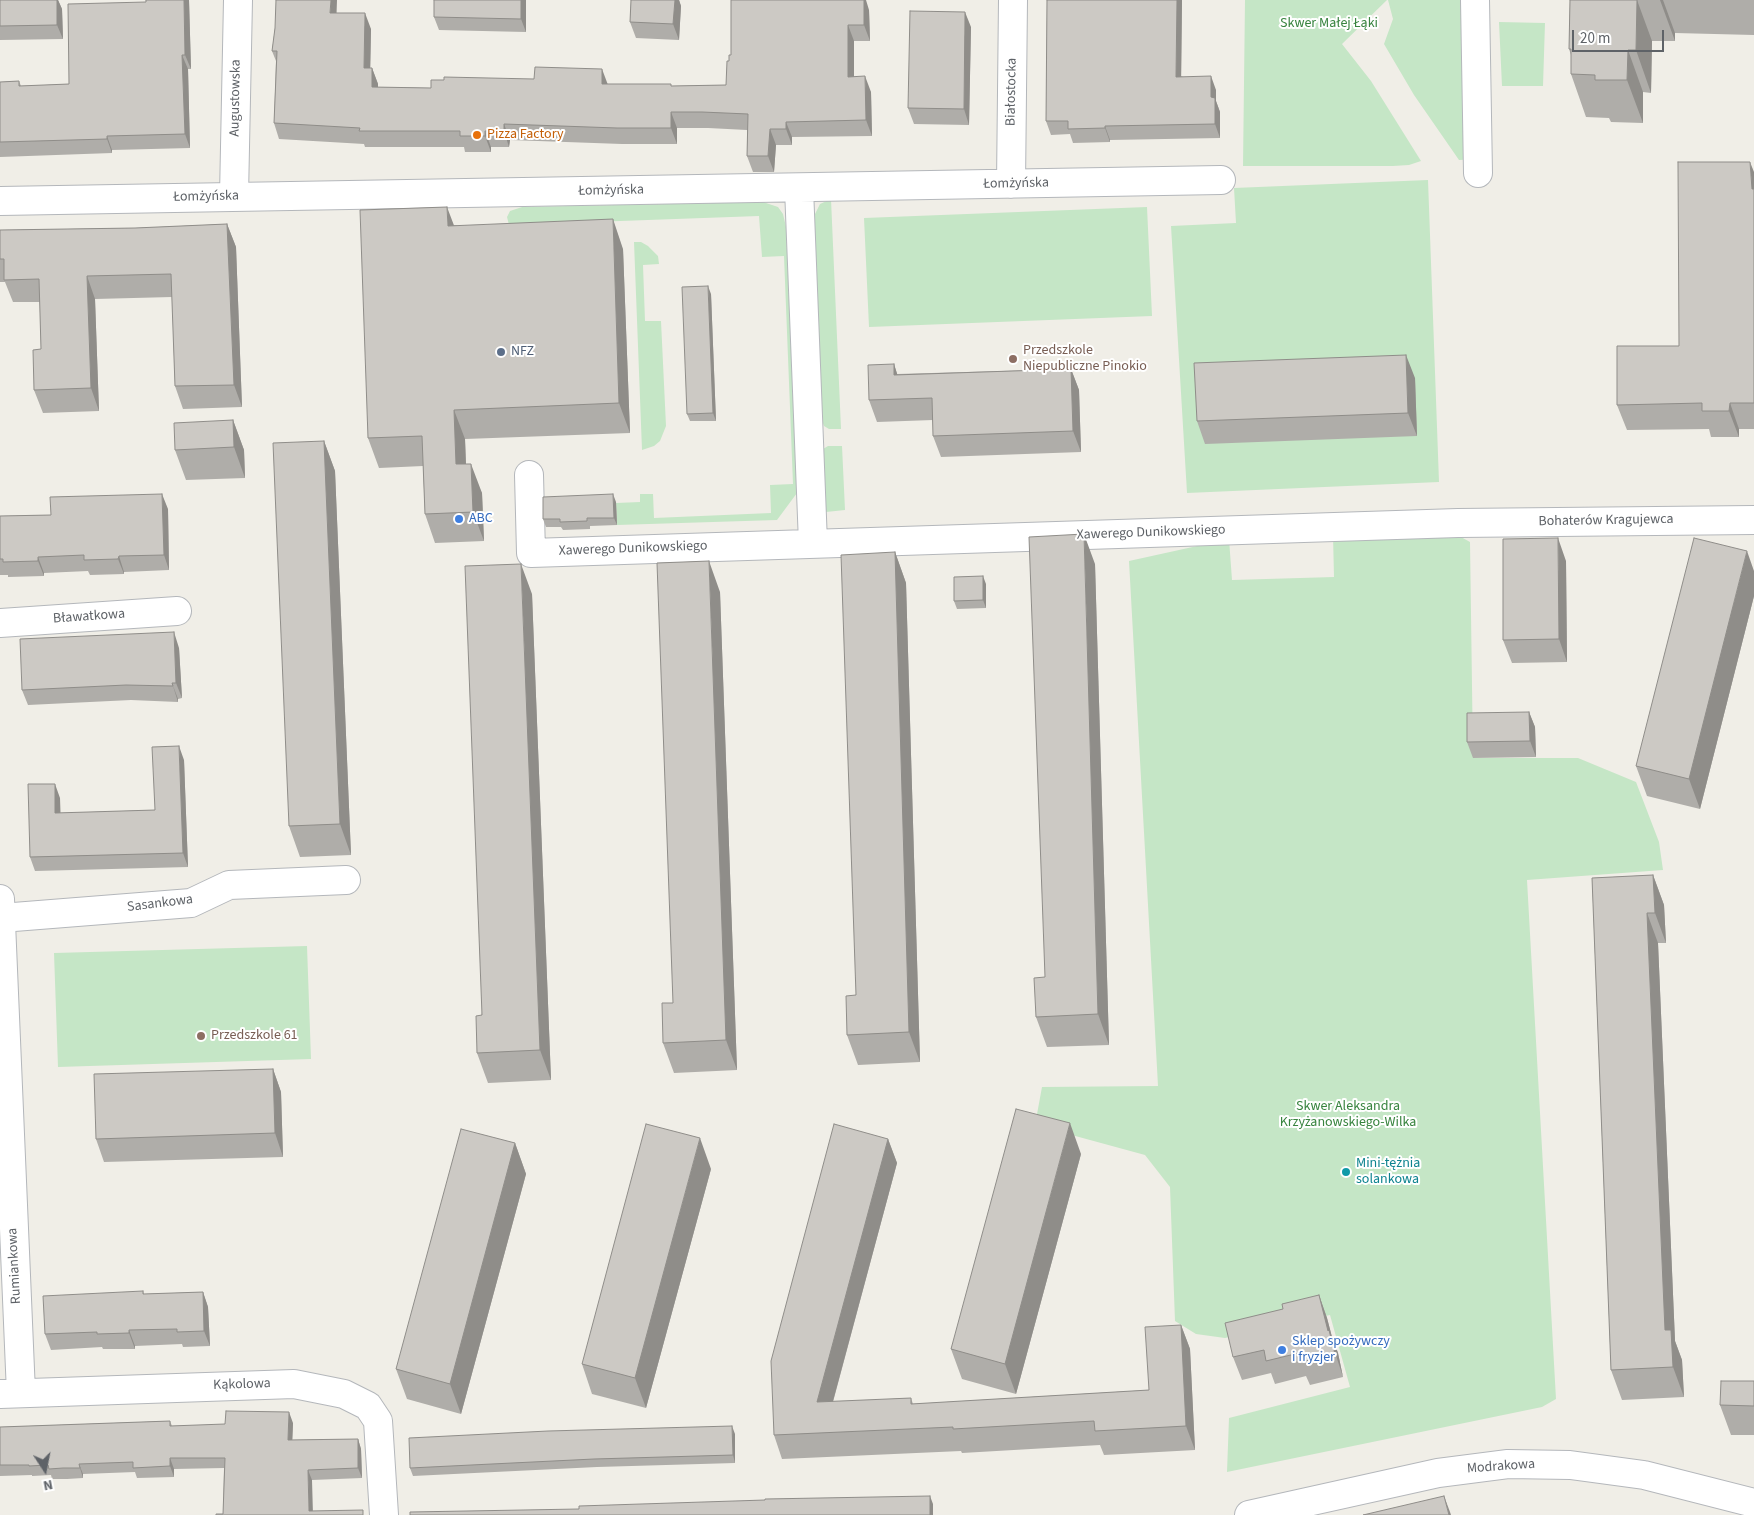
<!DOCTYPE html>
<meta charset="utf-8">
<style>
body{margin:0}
#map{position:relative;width:1754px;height:1515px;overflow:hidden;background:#f0eee7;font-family:"Source Sans 3",sans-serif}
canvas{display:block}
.north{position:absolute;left:20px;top:1445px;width:50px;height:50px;-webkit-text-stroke:4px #fff;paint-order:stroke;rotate:169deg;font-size:14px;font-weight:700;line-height:20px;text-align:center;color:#5e6267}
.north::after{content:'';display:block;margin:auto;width:18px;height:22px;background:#5e6267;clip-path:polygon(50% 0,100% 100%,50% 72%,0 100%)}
.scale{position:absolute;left:1572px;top:30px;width:92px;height:22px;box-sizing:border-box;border:2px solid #5e6267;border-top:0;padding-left:6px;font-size:15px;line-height:18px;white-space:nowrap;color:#5e6267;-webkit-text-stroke:4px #fff;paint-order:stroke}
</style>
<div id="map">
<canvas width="1754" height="1515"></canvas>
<div class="north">N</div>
<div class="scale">20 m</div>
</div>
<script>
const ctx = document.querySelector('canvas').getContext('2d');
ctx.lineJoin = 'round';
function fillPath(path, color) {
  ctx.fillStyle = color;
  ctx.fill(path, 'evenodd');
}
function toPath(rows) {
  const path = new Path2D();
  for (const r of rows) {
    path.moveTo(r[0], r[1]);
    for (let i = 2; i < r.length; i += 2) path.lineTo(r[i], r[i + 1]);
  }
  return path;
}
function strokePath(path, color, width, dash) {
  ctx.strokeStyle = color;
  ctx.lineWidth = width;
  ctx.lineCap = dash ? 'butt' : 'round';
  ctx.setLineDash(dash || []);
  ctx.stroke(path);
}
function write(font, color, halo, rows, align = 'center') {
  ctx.font = font + ' "Source Sans 3",sans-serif';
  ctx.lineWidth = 4;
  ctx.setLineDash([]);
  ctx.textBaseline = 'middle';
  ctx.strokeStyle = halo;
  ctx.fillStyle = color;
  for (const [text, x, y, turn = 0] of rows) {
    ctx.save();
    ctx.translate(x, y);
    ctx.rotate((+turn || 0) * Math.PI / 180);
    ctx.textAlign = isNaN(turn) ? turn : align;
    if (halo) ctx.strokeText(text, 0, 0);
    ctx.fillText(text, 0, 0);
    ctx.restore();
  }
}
fillPath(toPath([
 [1245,0,1387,0,1342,44,1371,81,1421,161,1409,165,1393,166,1243,166],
 [1388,0,1468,0,1486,159,1459,160,1414,95,1384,44,1393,19],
 [1499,22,1545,23,1543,86,1502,86],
 [1428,180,1439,482,1187,493,1171,226,1236,223,1234,188],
 [831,199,841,429,829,429,824,426,821,418,813,218,820,204],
 [763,202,778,207,783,214,786,227,797,493,777,520,617,525,616,503,640,502,640,494,653,494,654,518,771,513,770,485,793,484,784,256,762,257,759,216,509,225,507,217,510,211,522,207],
 [1147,207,1152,316,869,327,864,218],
 [634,242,641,242,648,246,658,256,659,264,643,265,645,321,661,321,666,426,660,441,654,446,642,450],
 [828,446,842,446,845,510,826,512,821,455,823,449],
 [1452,532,1470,542,1473,758,1578,758,1636,782,1659,842,1663,870,1527,880,1556,1399,1542,1407,1227,1472,1229,1418,1350,1387,1330,1315,1225,1338,1196,1334,1175,1321,1170,1187,1145,1155,1035,1125,1042,1087,1158,1086,1129,561,1229,539,1232,580,1334,577,1333,535],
 [307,946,311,1059,58,1067,54,953]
]), '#c5e6c6');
const street = toPath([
 [1475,0,1478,173],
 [1011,184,1013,0],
 [799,188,813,543],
 [234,196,238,0],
 [0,201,1221,180],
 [529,475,531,553,1458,523,1754,520],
 [0,623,177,611],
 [0,899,21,1393],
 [1,918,191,903,229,885,346,880],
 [0,1394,294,1384,344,1394,368,1406,378,1421,384,1515],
 [1249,1515,1438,1473,1508,1464,1570,1465,1644,1475,1754,1503]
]);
strokePath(street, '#b4b7bb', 30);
strokePath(street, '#fff', 28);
fillPath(toPath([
 [0,0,58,0,62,9,63,39,0,40],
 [146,0,189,0,191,69,188,69,190,148,112,150,112,153,0,157,0,82,19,81,21,86,69,84,146,2],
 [434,0,526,0,526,32,439,30,434,17],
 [631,0,679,0,681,6,679,40,636,38,630,22],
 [1047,0,1182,0,1181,76,1216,90,1216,101,1220,112,1220,138,1110,140,1110,142,1073,143,1070,134,1051,135,1046,121],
 [1570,0,1754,0,1754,35,1675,33,1675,41,1652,41,1651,93,1643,92,1643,123,1611,122,1609,118,1586,117,1571,74,1571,55,1569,49],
 [869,10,870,41,854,41,854,77,871,92,872,136,792,137,792,145,776,145,774,172,753,172,747,156,747,130,708,128,677,128,677,144,622,144,510,140,509,147,491,147,491,152,465,152,464,147,365,147,364,144,279,139,274,123,276,61,272,51,275,28,337,13,371,29,370,68,372,68,378,84,378,87,431,88,608,84,672,86,726,85,729,61,731,55],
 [971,27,969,125,914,124,908,108],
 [1754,172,1754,429,1739,429,1739,437,1711,437,1709,429,1627,430,1617,405,1679,346],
 [227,224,236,247,242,407,183,409,175,386,172,297,95,299,99,411,43,413,34,390,41,349,40,302,13,302,5,282,0,282,0,230,135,228],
 [454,225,623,249,630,433,465,439,466,464,482,493,484,541,435,543,425,514,423,466,379,468,368,438],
 [711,294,716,421,690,421,687,414],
 [894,364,897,374,1071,369,1079,390,1081,452,941,457,933,436,933,420,877,422,869,400],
 [1415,378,1417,436,1205,444,1197,421],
 [233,420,244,450,245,478,186,480,175,450],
 [324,441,335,471,351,855,300,857,289,826],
 [616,502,617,525,590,526,590,529,563,530,561,527,546,527,543,519],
 [168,509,169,570,124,572,124,574,90,575,88,571,44,573,44,576,8,577,8,575,0,575,0,516,51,515],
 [895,552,906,583,920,1062,858,1065,847,1035,856,995],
 [1566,561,1567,662,1512,663,1503,640],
 [1095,564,1109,1045,1047,1047,1036,1017,1045,977],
 [1754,571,1754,596,1700,809,1647,796,1636,766],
 [986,584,986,608,957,609,954,601],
 [720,592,737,1070,674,1073,663,1043,673,1003],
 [532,594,551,1080,488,1083,477,1053],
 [179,648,182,698,178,699,178,702,131,700,28,705,22,690],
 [1529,712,1535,727,1536,757,1473,758,1467,742],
 [184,760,188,867,35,871,30,857,60,798,60,813,155,810],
 [1653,875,1664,905,1666,943,1658,943,1675,1341,1682,1360,1684,1397,1622,1400,1611,1370,1592,878],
 [273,1069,281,1092,283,1157,104,1162,96,1139],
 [888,1139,897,1163,833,1402,911,1398,913,1404,1149,1390,1181,1325,1190,1349,1195,1450,1104,1455,1100,1445,962,1453,961,1451,782,1459,774,1435],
 [515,1143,526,1174,461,1414,407,1399,396,1369],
 [1081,1154,1016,1394,962,1379,951,1349],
 [711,1169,646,1408,592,1394,582,1364],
 [143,1291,144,1294,203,1292,208,1307,210,1346,183,1347,182,1344,135,1346,135,1349,103,1349,102,1347,51,1350,45,1334],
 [1319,1295,1327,1318,1332,1337,1338,1353,1343,1377,1310,1385,1306,1376,1275,1384,1271,1373,1242,1380,1233,1357,1283,1309],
 [1754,1381,1754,1435,1731,1435,1720,1405],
 [170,1421,172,1426,293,1423,292,1440,358,1439,361,1449,362,1478,312,1480,223,1514,224,1468,174,1469,174,1477,137,1478,135,1472,83,1474,83,1478,67,1479,52,1479,51,1475,32,1476,32,1475,0,1476,0,1427],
 [735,1434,735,1463,597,1467,413,1476,410,1468]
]), '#afada9');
fillPath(toPath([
 [57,0,58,0,62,9,63,39,57,25],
 [184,0,189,0,191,69,185,55],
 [331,0,337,0,336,29,330,13],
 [521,0,526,0,526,32,521,19],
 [675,0,679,0,681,6,679,40,673,24],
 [864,0,866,0,869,10,870,41,864,25],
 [1177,0,1182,0,1181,90,1176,77],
 [1637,0,1652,41,1651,93,1636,50],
 [1660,0,1663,0,1675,33,1675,41],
 [965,12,971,27,969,125,964,109],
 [365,13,371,29,370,84,364,68],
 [848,25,854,41,854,93,848,77],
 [1628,50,1643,92,1643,123,1627,80],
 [182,55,188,69,190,148,185,134],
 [372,68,378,84,378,103,372,87],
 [602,69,608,85,602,84],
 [865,76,871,92,872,136,866,120],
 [1211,76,1216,90,1216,101,1220,112,1220,138,1215,124,1211,97],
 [671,112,677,128,677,144,671,128],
 [786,122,792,137,792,145,786,129],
 [504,124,510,140,509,147,504,131],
 [1105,126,1110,140,1110,142,1105,128],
 [770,129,776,145,774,172,768,156],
 [485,131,491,147,491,152,485,136],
 [107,136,112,150,112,153,107,139],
 [1750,162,1754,172,1754,194,1752,189],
 [447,207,458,236,448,226],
 [613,219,623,249,630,433,619,403],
 [227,224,236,247,242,407,234,385],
 [87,276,95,299,99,411,91,388],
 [708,286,711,294,716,421,713,413],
 [1406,355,1415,378,1417,436,1408,413],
 [894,364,901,386,894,375],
 [1071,369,1079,390,1081,452,1073,431],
 [1730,403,1739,429,1739,437,1729,411],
 [454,410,465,439,467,494,456,464],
 [233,420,244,450,245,478,234,447],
 [324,441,335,471,351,855,340,824],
 [471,464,482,493,484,541,473,512],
 [162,494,168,509,169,570,164,555],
 [613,494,616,502,617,525,614,518],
 [1084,534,1095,564,1109,1045,1098,1014],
 [1558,538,1566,561,1567,662,1559,639],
 [1747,551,1754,571,1754,596,1700,809,1689,779],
 [895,552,906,583,920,1062,909,1032],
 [119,556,124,572,124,574,118,559],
 [38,557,44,573,44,576,38,561],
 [709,561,720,592,737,1070,726,1040],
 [521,564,532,594,551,1080,540,1050],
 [983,576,986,584,986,608,983,600],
 [174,632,179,648,182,698,176,683],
 [172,683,178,699,178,702,173,686],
 [1529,712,1535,727,1536,757,1530,741],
 [179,746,184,760,188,867,183,853],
 [55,784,60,798,61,827,55,813],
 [1653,875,1664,905,1666,943,1655,913],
 [1647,913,1658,943,1675,1341,1682,1360,1684,1397,1673,1367,1665,1330],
 [273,1069,281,1092,283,1157,275,1133],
 [1070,1123,1081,1154,1016,1394,1005,1364],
 [700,1138,711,1169,646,1408,635,1378],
 [888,1139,897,1163,826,1427,817,1402],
 [515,1143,526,1174,461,1414,450,1384],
 [203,1292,208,1307,210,1346,204,1331],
 [1319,1295,1327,1318,1332,1337,1338,1353,1343,1377,1328,1331],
 [1181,1325,1190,1349,1195,1450,1186,1426],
 [129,1330,135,1346,135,1349,129,1333],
 [289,1412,293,1423,292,1450,288,1440],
 [732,1426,735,1434,735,1463,733,1455],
 [358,1439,361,1449,362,1478,358,1468],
 [170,1458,174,1469,174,1477,170,1466],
 [79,1464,83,1474,83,1478,80,1468],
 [308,1470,312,1480,313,1515,309,1511],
 [930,1496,933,1504,933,1515,930,1515],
 [1444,1496,1450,1512,1451,1515,1449,1515]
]), '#8f8d89');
const building = toPath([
 [0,0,57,0,57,25,0,26,0,0],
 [146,0,184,0,185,55,182,55,185,134,107,136,107,139,0,142,0,82,19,81,19,86,69,84,68,4,146,2,146,0],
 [276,0,331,0,330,13,365,13,364,68,372,68,372,87,431,88,431,80,444,80,444,77,534,79,535,67,602,69,602,84,671,84,671,86,726,85,727,61,729,61,729,55,731,55,731,0,864,0,864,25,848,25,848,77,865,76,866,120,786,122,786,129,770,129,768,156,747,156,748,114,702,112,671,112,671,128,617,128,504,124,504,131,485,131,485,136,460,136,460,131,359,131,360,128,274,123,277,51,272,51,275,28,276,0],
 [434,0,521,0,521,19,434,17,434,0],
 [631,0,675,0,673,24,630,22,631,0],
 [1047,0,1177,0,1176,77,1211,76,1211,97,1215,98,1215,124,1105,126,1105,128,1068,129,1068,121,1046,121,1047,0],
 [1570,0,1637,0,1636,50,1628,50,1627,80,1595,80,1595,75,1571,74,1571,49,1569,49,1570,0],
 [910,11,965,12,964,109,908,108,910,11],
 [1678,162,1750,162,1752,189,1754,189,1754,403,1730,403,1729,411,1702,411,1702,403,1617,405,1617,346,1679,346,1678,162],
 [447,207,448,226,613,219,619,403,454,410,456,464,471,464,473,512,425,514,422,436,368,438,360,210,447,207],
 [227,224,234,385,175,386,171,274,87,276,91,388,34,390,33,350,41,349,39,279,4,280,4,259,0,259,0,230,135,228,227,224],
 [708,286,713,413,687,414,682,287,708,286],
 [1406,355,1408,413,1197,421,1194,363,1406,355],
 [894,364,894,375,1071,369,1073,431,933,436,932,398,869,400,868,365,894,364],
 [233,420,234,447,175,450,174,423,233,420],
 [324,441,340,824,289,826,273,443,324,441],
 [162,494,164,555,119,556,118,559,84,560,84,555,38,557,38,561,3,562,3,559,0,559,0,516,51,515,50,497,162,494],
 [613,494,614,518,587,518,587,521,560,522,560,519,543,519,543,497,613,494],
 [1084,534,1098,1014,1036,1017,1034,978,1045,977,1029,537,1084,534],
 [1558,538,1559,639,1503,640,1503,539,1558,538],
 [1694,538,1747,551,1689,779,1636,766,1694,538],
 [895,552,909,1032,847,1035,846,996,856,995,841,555,895,552],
 [709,561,726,1040,663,1043,662,1003,673,1003,657,563,709,561],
 [521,564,540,1050,477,1053,476,1016,482,1015,465,566,521,564],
 [983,576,983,600,954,601,954,577,983,576],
 [174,632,176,683,172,683,173,686,126,685,22,690,20,639,174,632],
 [1529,712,1530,741,1467,742,1467,713,1529,712],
 [179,746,183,853,30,857,28,784,55,784,55,813,155,810,152,747,179,746],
 [1653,875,1655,913,1647,913,1665,1330,1671,1330,1673,1367,1611,1370,1592,878,1653,875],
 [273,1069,275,1133,96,1139,94,1074,273,1069],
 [1016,1109,1070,1123,1005,1364,951,1349,1016,1109],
 [646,1124,700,1138,635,1378,582,1364,646,1124],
 [834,1124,888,1139,817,1402,911,1398,911,1404,1149,1390,1145,1327,1181,1325,1186,1426,1095,1431,1094,1421,953,1429,953,1427,774,1435,771,1361,834,1124],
 [461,1129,515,1143,450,1384,396,1369,461,1129],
 [143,1291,143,1294,203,1292,204,1331,177,1332,177,1329,129,1330,129,1333,97,1334,97,1332,45,1334,43,1296,143,1291],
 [1319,1295,1328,1331,1329,1330,1335,1354,1301,1362,1299,1353,1266,1361,1264,1350,1233,1357,1225,1323,1283,1309,1282,1304,1319,1295],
 [1721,1381,1754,1381,1754,1406,1720,1405,1721,1381],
 [226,1411,289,1412,288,1440,358,1439,358,1468,308,1470,309,1511,363,1510,363,1515,216,1515,216,1514,223,1514,225,1458,170,1458,170,1466,133,1468,133,1462,79,1464,80,1468,63,1468,49,1469,48,1465,29,1466,29,1465,0,1465,0,1427,170,1421,170,1426,225,1424,226,1411],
 [732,1426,733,1455,594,1459,410,1468,409,1438,548,1431,732,1426],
 [930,1496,930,1515,410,1515,410,1512,579,1509,579,1506,765,1500,765,1499,930,1496],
 [1444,1496,1449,1515,1363,1515,1444,1496]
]);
fillPath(building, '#ccc9c4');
strokePath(building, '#8f8d89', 1);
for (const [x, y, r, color] of [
 [477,135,5,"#e8710a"],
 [501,352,5,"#5c6f8a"],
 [1013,359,5,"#8d6e63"],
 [459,519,5,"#3f7fe0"],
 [201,1036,5,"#8d6e63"],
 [1346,1172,5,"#0f9aa8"],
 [1282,1350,5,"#3f7fe0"]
]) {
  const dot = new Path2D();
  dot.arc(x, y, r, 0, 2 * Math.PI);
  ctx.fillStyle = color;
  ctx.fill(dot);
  strokePath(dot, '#fff', 2);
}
write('14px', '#38843f', '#fff', [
 ["Skwer Małej Łąki",1329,24],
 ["Skwer Aleksandra",1348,1107],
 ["Krzyżanowskiego-Wilka",1348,1123]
]);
write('14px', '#5e6267', '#fff', [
 ["Białostocka",1012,92,-89],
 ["Augustowska",236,98,-89],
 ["Łomżyńska",1016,184,-1],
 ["Łomżyńska",611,191,-1],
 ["Łomżyńska",206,197,-1],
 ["Bohaterów Kragujewca",1606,521,-1],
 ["Xawerego Dunikowskiego",1151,533,-2],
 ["Xawerego Dunikowskiego",633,549,-2],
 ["Bławatkowa",89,617,-4],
 ["Sasankowa",160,904,-7],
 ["Rumiankowa",15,1266,-93],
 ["Kąkolowa",242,1385,-2],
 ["Modrakowa",1501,1467,-4]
]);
write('14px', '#c56008', '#fff', [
 ["Pizza Factory",487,135]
], 'left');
write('14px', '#785e54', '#fff', [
 ["Przedszkole",1023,351],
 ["Niepubliczne Pinokio",1023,367],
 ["Przedszkole 61",211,1036]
], 'left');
write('14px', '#4e5e75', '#fff', [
 ["NFZ",511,352]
], 'left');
write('14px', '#366cbe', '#fff', [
 ["ABC",469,519],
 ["Sklep spożywczy",1292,1342],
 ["i fryzjer",1292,1358]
], 'left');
write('14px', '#0d838f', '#fff', [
 ["Mini-tężnia",1356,1164],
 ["solankowa",1356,1180]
], 'left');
</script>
